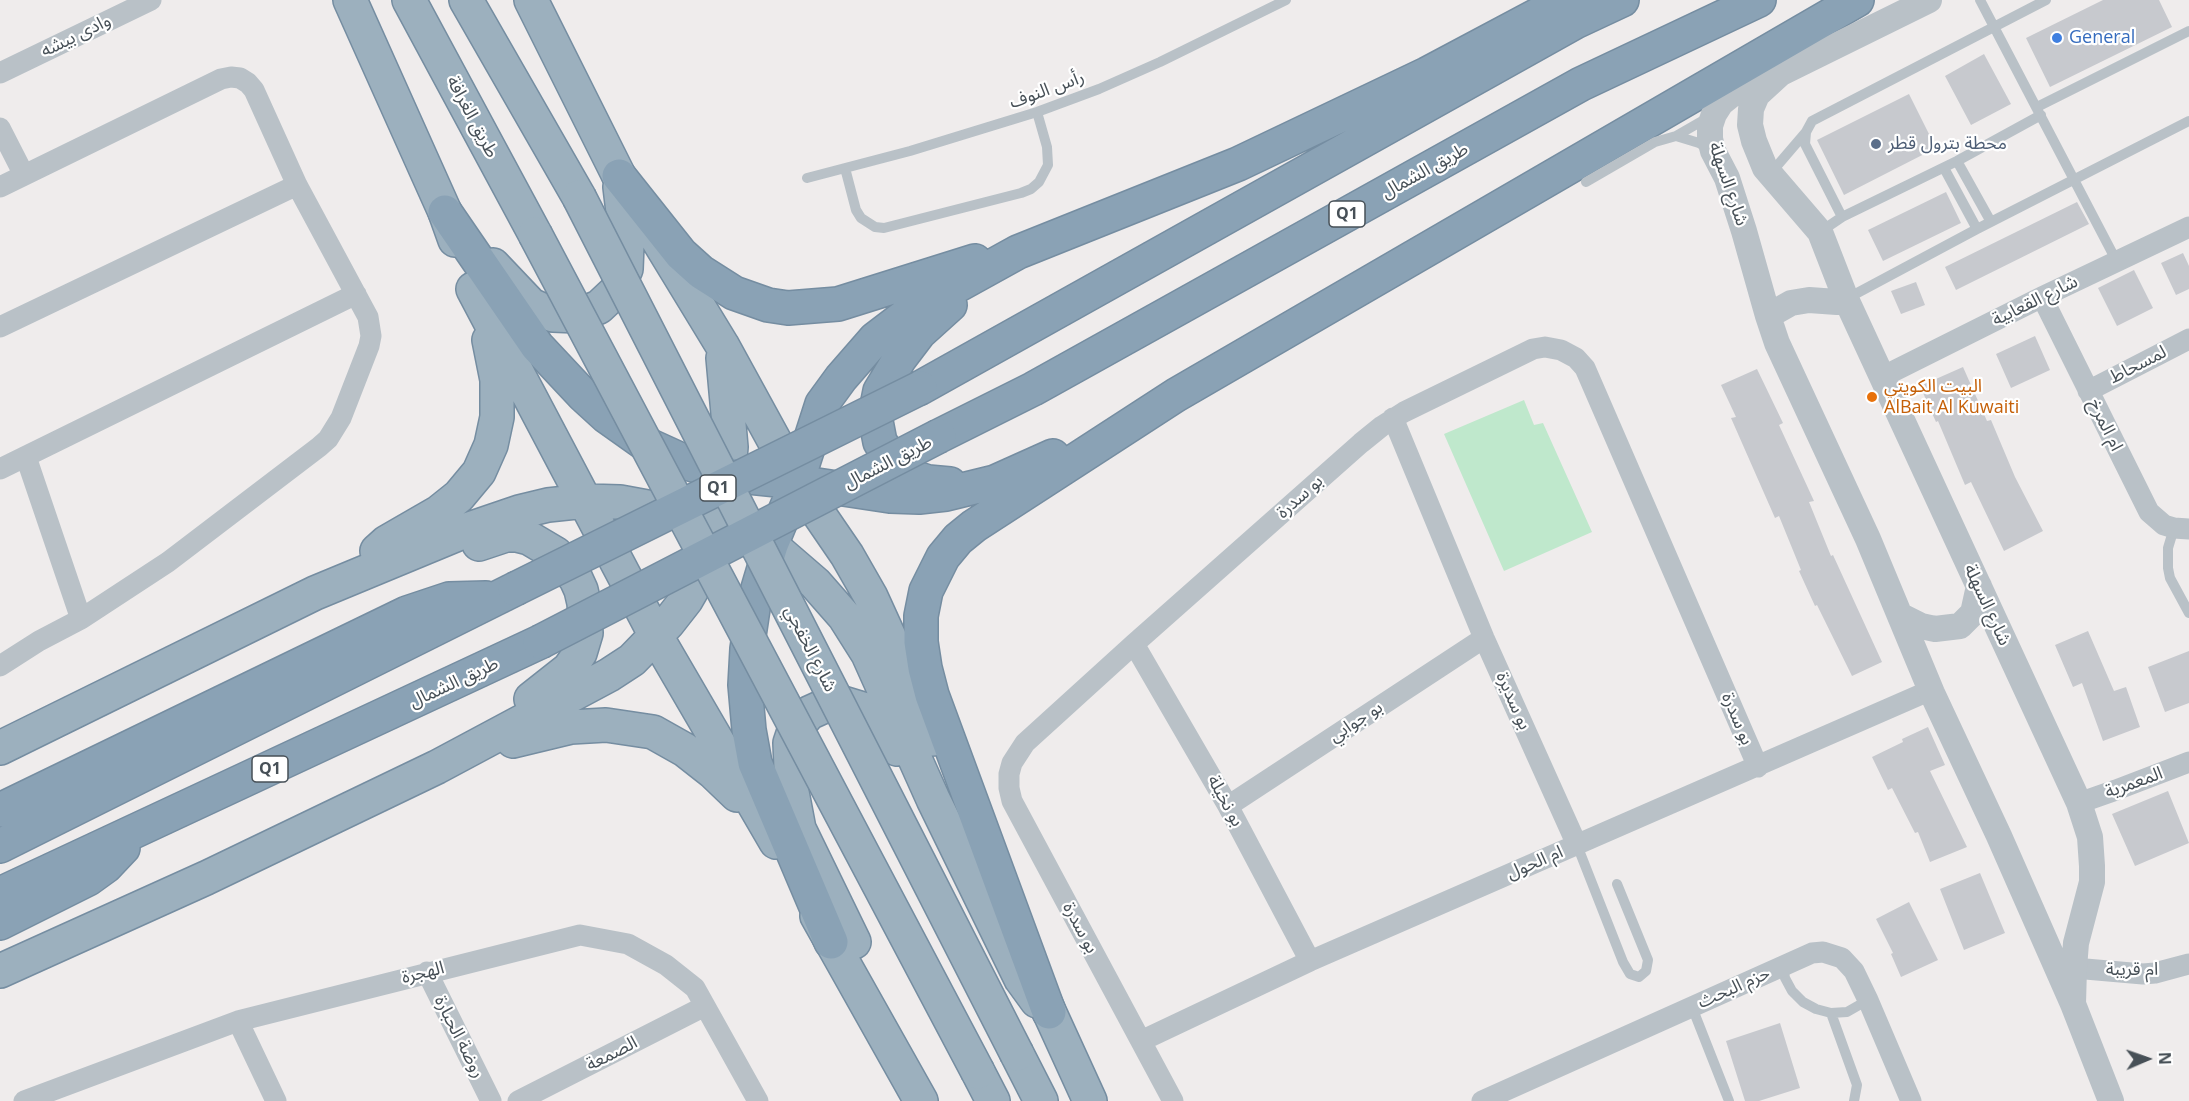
<!DOCTYPE html>
<meta charset="utf-8">
<style>
body{margin:0}
#map{position:relative;width:2189px;height:1101px;overflow:hidden;background:#efecec;font-family:"Open Sans",sans-serif}
canvas{display:block}
.north{position:absolute;left:2117px;top:1029px;width:60px;height:60px;-webkit-text-stroke:4px #fff;paint-order:stroke;rotate:88deg;font-size:16px;font-weight:700;line-height:24px;text-align:center;color:#475057}
.north::after{content:'';display:block;margin:auto;width:21px;height:27px;background:#475057;clip-path:polygon(50% 0,100% 100%,50% 72%,0 100%)}
</style>
<div id="map">
<canvas width="2189" height="1101"></canvas>
<div class="north">N</div>
</div>
<script>
const ctx = document.querySelector('canvas').getContext('2d');
ctx.lineJoin = 'round';
function fillPath(path, color) {
  ctx.fillStyle = color;
  ctx.fill(path, 'evenodd');
}
function toPath(rows) {
  const path = new Path2D();
  for (const r of rows) {
    path.moveTo(r[0], r[1]);
    for (let i = 2; i < r.length; i += 2) path.lineTo(r[i], r[i + 1]);
  }
  return path;
}
function strokePath(path, color, width, dash) {
  ctx.strokeStyle = color;
  ctx.lineWidth = width;
  ctx.lineCap = dash ? 'butt' : 'round';
  ctx.setLineDash(dash || []);
  ctx.stroke(path);
}
function write(font, color, halo, rows, align = 'center') {
  ctx.font = font + ' "Open Sans","Noto Sans Arabic",sans-serif';
  ctx.lineWidth = 4.5;
  ctx.setLineDash([]);
  ctx.textBaseline = 'middle';
  ctx.strokeStyle = halo;
  ctx.fillStyle = color;
  for (const [text, x, y, turn = 0] of rows) {
    ctx.save();
    ctx.translate(x, y);
    ctx.rotate((+turn || 0) * Math.PI / 180);
    ctx.textAlign = isNaN(turn) ? turn : align;
    if (halo) ctx.strokeText(text, 0, 0);
    ctx.fillText(text, 0, 0);
    ctx.restore();
  }
}
fillPath(toPath([
 [1524,400,1534,425,1543,423,1592,532,1504,571,1444,434]
]), '#bfe8cc');
fillPath(toPath([
 [2103,0,2159,0,2172,27,2050,87,2026,38],
 [1984,54,2011,104,1971,125,1945,76],
 [1909,94,1936,148,1844,195,1817,140],
 [1946,192,1961,223,1883,261,1868,230],
 [2077,202,2089,224,1956,290,1945,267],
 [2183,253,2189,266,2189,289,2176,295,2161,263],
 [2134,270,2153,308,2117,326,2098,288],
 [1916,282,1925,305,1901,314,1891,291],
 [2035,336,2050,370,2011,388,1996,354],
 [1963,367,1987,421,1991,420,2015,477,2043,531,2004,551,1971,482,1965,485,1938,421,1936,422,1920,386],
 [1757,369,1783,423,1779,425,1814,501,1809,502,1831,556,1833,555,1882,662,1852,676,1817,605,1815,606,1799,571,1801,570,1779,516,1775,518,1731,418,1736,417,1721,385],
 [2088,631,2114,691,2126,687,2140,727,2103,741,2082,683,2073,687,2055,645],
 [2189,651,2189,703,2165,712,2148,667],
 [1928,727,1945,765,1930,771,1967,847,1930,862,1918,832,1915,833,1892,788,1888,790,1872,757,1903,742,1902,739],
 [2168,791,2189,843,2135,866,2112,814],
 [1980,873,2005,933,1964,950,1940,889],
 [1909,902,1938,960,1901,977,1891,954,1893,953,1876,919],
 [1780,1023,1800,1088,1759,1101,1745,1101,1726,1041]
]), '#c7c9ce');
const trunk = toPath([
 [350,0,445,212,455,240],
 [409,0,535,234],
 [466,0,579,197],
 [531,0,619,176,722,345,797,482,847,555,871,597,902,665,933,739],
 [493,265,531,305,553,315,577,316,599,307,616,291,626,269,627,245,620,187],
 [473,289,656,636,776,842],
 [479,544,506,535,517,535,529,538,556,554,576,579,581,590,584,603,586,633,580,653,569,669,531,699],
 [377,551,387,542,439,512,459,496,479,472,491,445,497,417,497,380,489,340],
 [513,741,571,727,606,725,653,732,685,750,713,772,737,795],
 [0,748,315,593,472,528,519,512,548,505,586,501,620,502,669,511,721,525,771,545,815,583,844,616,868,654,933,799,1021,979,1037,1001],
 [817,916,921,1101],
 [854,942,799,829,792,792,790,743,794,731,809,713,831,703,843,703,866,710,875,718,897,749],
 [0,971,206,878,437,767,609,675,632,660,668,623,686,600,705,567,721,525,726,502,731,447,723,358],
 [1037,985,1090,1101],
 [1017,1054,1041,1101],
 [978,1072,993,1101]
]);
const motorway = toPath([
 [619,176,681,254,701,272,734,293,768,305,788,308,838,304,975,261],
 [445,212,537,346,583,395,606,416,644,443,690,464,729,475,797,482,890,496,919,497,946,494,995,482,1053,456],
 [920,388,1575,22,1622,0],
 [939,436,1033,389,1581,84,1759,0],
 [950,484,928,482,916,478,895,464,880,442,875,416,880,391,900,358,919,333,950,305],
 [0,810,407,613,449,599,486,598],
 [0,846,515,589],
 [0,894,540,642],
 [0,923,88,879,106,866,123,848],
 [831,942,755,763,749,730,745,685,747,649,754,602,771,545,797,482,822,404,841,378,875,339,913,310,1018,252,1238,164,1427,74,1566,0],
 [1049,1012,932,695,925,668,921,642,921,616,926,591,943,557,958,539,974,526,1176,395,1857,0]
]);
strokePath(trunk, '#758da1', 36);
strokePath(motorway, '#758da1', 36);
strokePath(toPath([
 [1980,0,2117,262],
 [2037,107,2189,31],
 [1676,136,1699,143,1709,149],
 [1957,161,1991,222],
 [845,168,856,210,861,218,875,227,884,228,1021,193,1031,189,1039,182,1048,165,1047,147,1037,112],
 [1944,168,1977,229],
 [1770,174,1806,132],
 [807,178,910,151,1037,112,1099,89,1160,62,1286,0],
 [1586,182,1655,142,1676,136,1709,117],
 [1842,217,1805,144,1806,132,1812,121,2046,0],
 [1820,232,1842,217,1957,161,2041,115],
 [1846,299,1977,229,2189,121],
 [2174,528,2168,548,2168,568,2170,578,2189,613],
 [1577,845,1623,962,1630,974,1639,977,1646,971,1648,960,1617,884],
 [1783,966,1785,978,1792,991,1803,1002,1816,1009,1831,1013,1847,1012,1868,1000],
 [1692,1007,1729,1101],
 [1831,1013,1857,1085,1854,1101]
]), '#b9c1c7', 10);
strokePath(toPath([
 [0,73,151,0],
 [0,128,24,175],
 [0,187,221,79,231,77,240,78,248,83,254,90,297,185,368,317,371,336,369,346,341,418,328,439,319,447,168,562,81,619,39,641,0,666],
 [2042,297,2149,512,2164,525,2174,528,2189,529],
 [0,327,297,185],
 [1882,377,2042,297,2189,227],
 [2088,391,2189,339],
 [1393,418,1484,638,1577,845],
 [26,457,81,619],
 [0,469,356,294],
 [1134,644,1228,806,1310,961],
 [2079,803,2116,790,2189,762],
 [1228,806,1484,638],
 [2074,968,2143,974,2155,973,2189,964],
 [427,972,491,1101],
 [238,1021,276,1101],
 [1141,1041,1310,961,1931,690],
 [24,1101,238,1021,580,935,628,944,666,965,695,988,758,1101],
 [518,1101,705,1006],
 [1173,1101,1012,801,1009,788,1009,774,1012,763,1025,743,1134,644,1361,443,1382,426,1404,412,1533,349,1545,347,1561,350,1576,358,1585,368,1758,767],
 [1482,1101,1812,953,1823,952,1842,958,1854,971,1868,1000,1911,1101]
]), '#b9c1c7', 21);
strokePath(toPath([
 [1929,0,1781,73,1757,95,1751,109,1750,125,1754,141,1765,168,1820,232,1846,299,2079,803,2090,837,2092,866,2092,882,2076,943,2074,968,2073,1004],
 [1772,75,1748,85,1731,95,1721,103,1714,114,1710,126,1710,139,1713,151,1727,178,1744,231,1768,316,1777,343,1868,539,1932,693,1999,836,2073,1004,2111,1101],
 [1768,316,1791,303,1809,300,1837,302,1846,299],
 [1901,616,1921,626,1935,629,1960,626,1973,613,1979,586]
]), '#b9c1c7', 26);
strokePath(trunk, '#9cb0be', 33);
strokePath(motorway, '#8aa2b5', 33);
const trunkBridge = toPath([
 [579,197,1017,1054],
 [535,234,978,1072]
]);
const motorwayBridge = toPath([
 [515,589,920,388],
 [540,642,939,436]
]);
strokePath(trunkBridge, '#758da1', 36, []);
strokePath(motorwayBridge, '#758da1', 36, []);
strokePath(trunkBridge, '#9cb0be', 33);
strokePath(motorwayBridge, '#8aa2b5', 33);
for (const [x, y, r, color] of [
 [2057,38,6,"#3f7fe0"],
 [1876,144,6,"#5c6f8a"],
 [1872,397,6,"#e8710a"]
]) {
  const dot = new Path2D();
  dot.arc(x, y, r, 0, 2 * Math.PI);
  ctx.fillStyle = color;
  ctx.fill(dot);
  strokePath(dot, '#fff', 2);
}
for (const [x, y, w] of [
 [1347,214,36],
 [718,488,36],
 [270,769,36]
]) {
  const box = new Path2D();
  box.roundRect(x - w / 2, y - 13, w, 26, 4.5);
  ctx.fillStyle = '#fff';
  ctx.fill(box);
  strokePath(box, '#475057', 1.5);
}
write('bold 16px', '#475057', null, [
 ["Q1",1347,214],
 ["Q1",718,488],
 ["Q1",270,769]
]);
write('18px', '#475057', '#fff', [
 ["وادى بيشه",76,36,-26],
 ["رأس النوف",1047,90,-20],
 ["طريق الغرافة",472,117,62],
 ["طريق الشمال",1425,171,-29],
 ["شارع السهلة",1728,184,71],
 ["شارع القعابية",2035,301,-26],
 ["لمسحاط",2138,365,-27],
 ["ام المرخ",2105,425,64],
 ["طريق الشمال",888,463,-27],
 ["بو سدرة",1300,497,-42],
 ["شارع السهلة",1987,605,65],
 ["شارع الخفجي",810,649,63],
 ["طريق الشمال",454,683,-25],
 ["بو سديرة",1513,701,66],
 ["بو سدرة",1737,719,67],
 ["بو جوابي",1356,722,-33],
 ["المعمرية",2134,783,-20],
 ["بو نخيلة",1225,801,61],
 ["ام الحول",1535,863,-23],
 ["بو سدرة",1080,928,62],
 ["ام قريبة",2132,970],
 ["الهجرة",423,973,-14],
 ["حزم البحث",1734,988,-24],
 ["روضة الحبارة",459,1037,63],
 ["الصمعة",612,1054,-27]
]);
write('18px', '#366cbe', '#fff', [
 ["General",2069,38]
], 'left');
write('18px', '#4e5e75', '#fff', [
 ["محطة بترول قطر",1888,144]
], 'left');
write('18px', '#c56008', '#fff', [
 ["البيت الكويتي",1884,387],
 ["AlBait Al Kuwaiti",1884,408]
], 'left');
</script>
